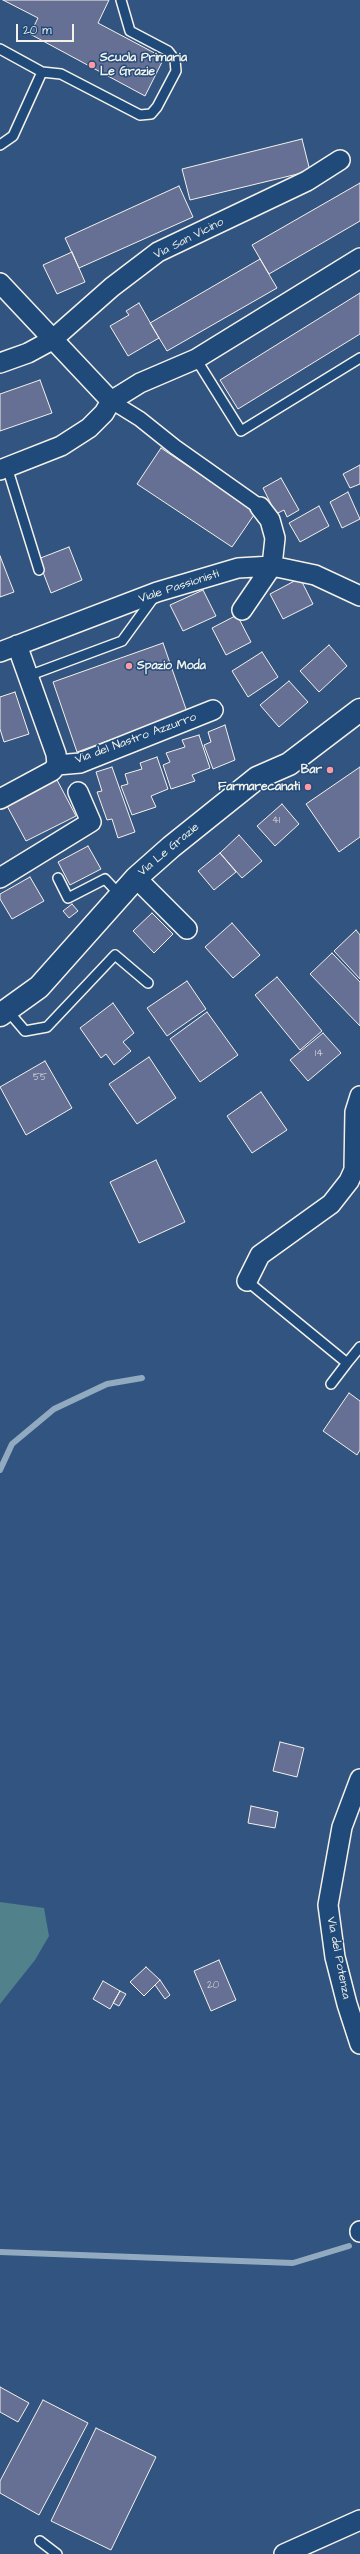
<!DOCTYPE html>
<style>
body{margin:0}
#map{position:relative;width:360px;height:2554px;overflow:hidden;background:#325481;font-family:"Architects Daughter",sans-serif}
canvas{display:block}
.scale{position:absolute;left:16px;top:24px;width:58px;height:18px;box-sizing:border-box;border:2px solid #f4f1e8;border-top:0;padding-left:5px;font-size:12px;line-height:14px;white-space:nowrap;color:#f4f1e8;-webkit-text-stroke:3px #1f4a7a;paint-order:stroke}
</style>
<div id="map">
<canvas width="360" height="2554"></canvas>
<div class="scale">20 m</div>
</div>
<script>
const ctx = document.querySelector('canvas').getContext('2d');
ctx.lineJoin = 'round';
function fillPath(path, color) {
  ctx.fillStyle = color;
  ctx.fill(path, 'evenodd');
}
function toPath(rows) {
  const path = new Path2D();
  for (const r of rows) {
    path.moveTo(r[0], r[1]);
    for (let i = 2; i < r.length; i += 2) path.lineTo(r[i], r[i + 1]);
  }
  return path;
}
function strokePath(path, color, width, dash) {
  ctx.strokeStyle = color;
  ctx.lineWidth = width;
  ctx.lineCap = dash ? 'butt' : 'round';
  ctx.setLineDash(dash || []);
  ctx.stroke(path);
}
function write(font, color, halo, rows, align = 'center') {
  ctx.font = font + ' "Architects Daughter",sans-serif';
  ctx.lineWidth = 3;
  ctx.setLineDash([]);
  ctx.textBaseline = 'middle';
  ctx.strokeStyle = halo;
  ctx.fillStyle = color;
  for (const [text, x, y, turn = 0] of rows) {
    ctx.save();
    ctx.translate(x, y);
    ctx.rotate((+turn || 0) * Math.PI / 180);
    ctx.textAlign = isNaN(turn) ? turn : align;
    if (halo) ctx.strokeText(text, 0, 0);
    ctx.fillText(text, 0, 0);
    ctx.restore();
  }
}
fillPath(toPath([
 [0,1902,44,1908,49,1936,35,1960,0,2004]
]), '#51818b');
strokePath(toPath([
 [0,1470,12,1444,54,1409,107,1384,142,1378],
 [0,2252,293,2263,349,2246]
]), '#92aac0', 6);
const building = toPath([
 [3,0,109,0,98,23,164,58,145,96,30,34,38,18,3,0],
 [302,139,310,171,190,200,182,169,302,139],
 [360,183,360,221,269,274,252,245,360,183],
 [179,186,193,217,79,268,65,238,179,186],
 [72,252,85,282,57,294,43,265,72,252],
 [260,259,277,288,167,351,150,323,260,259],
 [360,293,360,334,238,409,220,380,360,293],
 [139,303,159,338,128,356,110,326,129,315,126,311,139,303],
 [40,380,52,413,0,431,0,394,40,380],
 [161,448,256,512,232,547,137,484,161,448],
 [360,465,360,484,350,488,343,474,360,465],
 [281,478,299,510,287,517,284,510,276,514,263,488,281,478],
 [348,492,360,519,342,528,330,502,348,492],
 [319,506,329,526,300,542,289,523,319,506],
 [69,547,82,580,51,593,38,559,69,547],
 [0,556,14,592,0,597,0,556],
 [300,578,313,604,283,619,270,594,300,578],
 [203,590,216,616,183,631,170,605,203,590],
 [237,615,251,642,226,655,212,628,237,615],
 [163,643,187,712,77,752,53,682,163,643],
 [329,645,347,666,319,692,300,671,329,645],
 [262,652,278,677,248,697,232,671,262,652],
 [289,681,308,702,279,727,260,705,289,681],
 [15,692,29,734,4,742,0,729,0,697,15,692],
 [225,725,235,760,213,769,204,745,211,742,208,732,225,725],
 [199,735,210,768,192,775,195,781,171,789,163,765,170,762,166,753,185,747,182,740,199,735],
 [157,757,168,789,151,796,156,807,132,815,121,786,128,784,125,774,142,769,140,763,157,757],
 [112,767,135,832,118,838,112,819,107,820,97,792,102,791,96,772,112,767],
 [360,767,360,837,339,852,306,804,360,767],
 [56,778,76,816,26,841,6,804,56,778],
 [282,804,299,824,275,846,257,826,282,804],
 [239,835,262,861,242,878,220,853,239,835],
 [88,846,101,869,70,885,58,862,88,846],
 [220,853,236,872,214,890,198,871,220,853],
 [30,877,44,901,12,919,0,899,0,894,30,877],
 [72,904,78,911,69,918,63,911,72,904],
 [152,913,173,934,154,953,133,931,152,913],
 [232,923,260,955,233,978,205,947,232,923],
 [356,930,360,935,360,979,334,951,356,930],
 [332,953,360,982,360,1026,310,974,332,953],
 [277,977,322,1031,300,1050,255,995,277,977],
 [187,981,206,1009,167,1036,147,1008,187,981],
 [113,1003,134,1033,123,1042,131,1051,114,1065,106,1054,101,1058,80,1028,113,1003],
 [207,1012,238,1055,200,1082,170,1039,207,1012],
 [323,1033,341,1053,308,1081,290,1060,323,1033],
 [149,1057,176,1098,137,1124,109,1084,149,1057],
 [45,1061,72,1108,26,1135,0,1087,45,1061],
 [261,1092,287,1130,252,1153,227,1116,261,1092],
 [156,1160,185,1222,139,1243,110,1182,156,1160],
 [349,1393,360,1401,360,1450,357,1455,323,1431,349,1393],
 [280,1742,304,1748,297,1777,273,1771,280,1742],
 [251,1806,278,1812,275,1828,248,1823,251,1806],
 [219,1960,236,2000,211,2011,194,1971,219,1960],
 [146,1967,160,1980,144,1996,130,1982,146,1967],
 [160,1980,170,1995,165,1999,155,1985,160,1980],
 [103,1981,120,1991,110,2009,93,1999,103,1981],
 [120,1991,126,1994,119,2006,113,2003,120,1991],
 [0,2387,29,2403,18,2422,0,2412,0,2387],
 [43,2400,88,2423,39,2515,0,2493,0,2481,43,2400],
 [96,2428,156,2457,111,2550,51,2521,96,2428]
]);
fillPath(building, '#666f94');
strokePath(building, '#f4f1e8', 1);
const service = toPath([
 [0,49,42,72,61,74,140,115,151,114,157,107,176,71,175,60,168,51,130,31,121,0],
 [0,145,13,136,42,72],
 [196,359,241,431,360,358],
 [7,467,39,570],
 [28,676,122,641,154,597],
 [58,878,68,898,105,879,120,895],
 [8,1011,25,1031,47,1027,115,955,148,983],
 [247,1281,347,1363,360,1347],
 [331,1384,347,1363],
 [40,2541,57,2554]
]);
const pedestrian = toPath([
 [111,401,140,419,175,447,260,507]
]);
const minor = toPath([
 [0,283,111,401],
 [0,363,28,353,52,340,112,287,158,252,307,181,340,160],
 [111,401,140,383,196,359,360,258],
 [0,470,61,446,89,428,104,413,111,401],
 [242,610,272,566,275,538,270,520,260,507],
 [0,652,157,592,238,568,272,566,315,575,360,596],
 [57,765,80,763,213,710],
 [0,799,52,771,57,765,56,754,17,645],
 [0,878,91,822,78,792],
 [136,878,187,929],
 [247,1281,260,1255,331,1204,349,1181,354,1170,355,1112,360,1096],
 [360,1779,342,1827,328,1905,335,1957,347,2004,360,2044],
 [360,2231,360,2232],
 [284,2554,360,2520]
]);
const secondary = toPath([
 [0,1015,39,987,136,878,171,847,257,778,289,764,360,710]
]);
strokePath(service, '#f4f1e8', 12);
strokePath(pedestrian, '#f4f1e8', 17);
strokePath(minor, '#f4f1e8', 22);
strokePath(secondary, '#f4f1e8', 25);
strokePath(service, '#1f4a7a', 9);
strokePath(pedestrian, '#1f4a7a', 14);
strokePath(minor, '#1f4a7a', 19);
strokePath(secondary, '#1f4a7a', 22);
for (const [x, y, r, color] of [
 [92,65,4,"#ff9aa2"],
 [129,666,4,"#ff9aa2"],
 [330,770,4,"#ff9aa2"],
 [308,787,4,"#ff9aa2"]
]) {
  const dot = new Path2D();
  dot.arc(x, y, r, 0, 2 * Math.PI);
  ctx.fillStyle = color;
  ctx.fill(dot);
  strokePath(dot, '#1f4a7a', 1.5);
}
write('10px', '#d0d0d3', null, [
 ["41",276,821],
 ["14",319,1054],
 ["55",40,1078],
 ["20",213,1986]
]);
write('bold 12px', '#f4f1e8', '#1f4a7a', [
 ["Scuola Primaria",100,58],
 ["Le Grazie",100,72],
 ["Spazio Moda",137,666],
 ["Bar",322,770,"right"],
 ["Farmarecanati",300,787,"right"]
], 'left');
write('12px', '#f4f1e8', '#1f4a7a', [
 ["Via San Vicino",189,239,-27],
 ["Viale Passionisti",179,587,-18],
 ["Via del Nastro Azzurro",136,739,-20],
 ["Via Le Grazie",169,850,-40],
 ["Via del Potenza",338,1958,79]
]);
</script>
